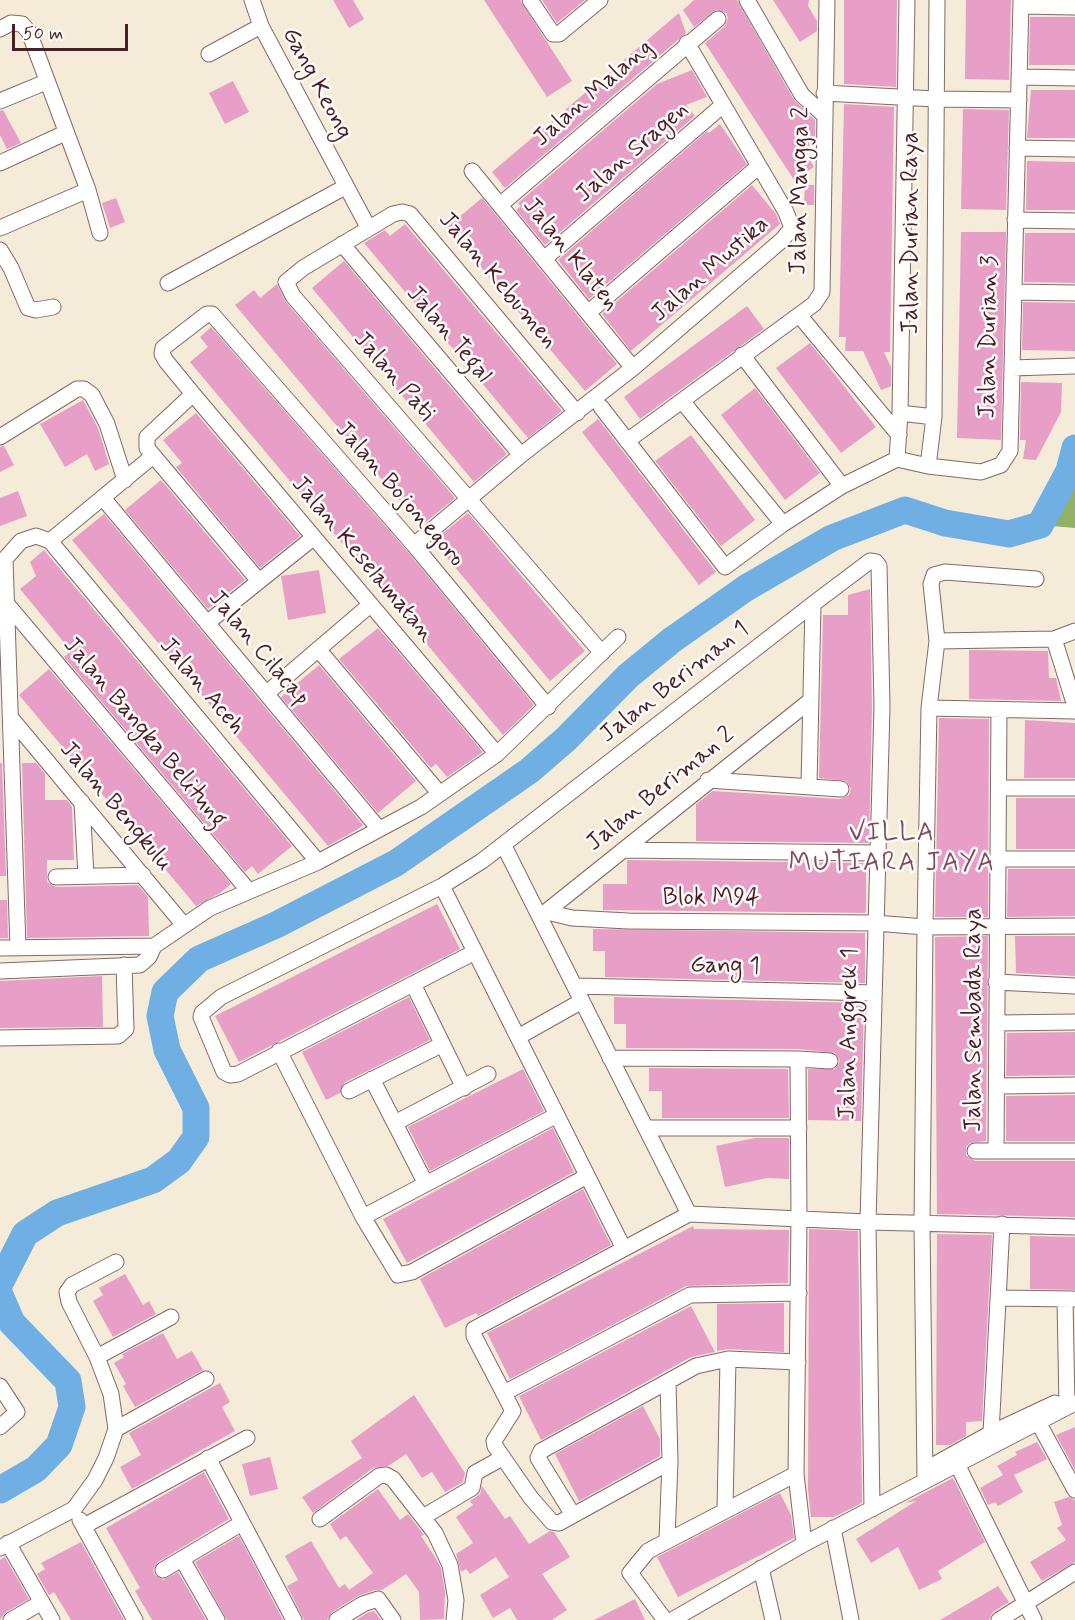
<!DOCTYPE html>
<style>
body{margin:0}
#map{position:relative;width:1075px;height:1620px;overflow:hidden;background:#f4ecd8;font-family:Mynerve,sans-serif}
canvas{display:block}
.scale{position:absolute;left:12px;top:24px;width:116px;height:27px;box-sizing:border-box;border:3px solid #4a1f2b;border-top:0;padding-left:8px;font-size:18px;line-height:21px;white-space:nowrap;color:#4a1f2b;-webkit-text-stroke:4px #fdfcf7;paint-order:stroke}
</style>
<div id="map">
<canvas width="1075" height="1620"></canvas>
<div class="scale">50 m</div>
</div>
<script>
const ctx = document.querySelector('canvas').getContext('2d');
ctx.lineJoin = 'round';
function fillPath(path, color) {
  ctx.fillStyle = color;
  ctx.fill(path, 'evenodd');
}
function toPath(rows) {
  const path = new Path2D();
  for (const r of rows) {
    path.moveTo(r[0], r[1]);
    for (let i = 2; i < r.length; i += 2) path.lineTo(r[i], r[i + 1]);
  }
  return path;
}
function strokePath(path, color, width, dash) {
  ctx.strokeStyle = color;
  ctx.lineWidth = width;
  ctx.lineCap = dash ? 'butt' : 'round';
  ctx.setLineDash(dash || []);
  ctx.stroke(path);
}
function write(font, color, halo, rows, align = 'center') {
  ctx.font = font + ' Mynerve,sans-serif';
  ctx.lineWidth = 5;
  ctx.setLineDash([]);
  ctx.textBaseline = 'middle';
  ctx.strokeStyle = halo;
  ctx.fillStyle = color;
  for (const [text, x, y, turn = 0] of rows) {
    ctx.save();
    ctx.translate(x, y);
    ctx.rotate((+turn || 0) * Math.PI / 180);
    ctx.textAlign = isNaN(turn) ? turn : align;
    if (halo) ctx.strokeText(text, 0, 0);
    ctx.fillText(text, 0, 0);
    ctx.restore();
  }
}
fillPath(toPath([
 [1075,448,1075,528,1040,525,1069,471]
]), '#92b164');
strokePath(toPath([
 [0,1283,25,1234,57,1213,153,1180,179,1161,196,1137,196,1108,167,1050,160,1016,165,992,199,959,276,925,396,863,529,771,566,739,628,676,672,640,746,588,832,538,905,510,945,523,1009,534,1040,525,1069,471,1075,448],
 [0,1295,12,1323,68,1381,72,1407,59,1445,36,1469,0,1490]
]), '#6fafe3', 27);
fillPath(toPath([
 [333,0,353,0,364,19,349,28],
 [484,0,520,0,572,81,547,97],
 [542,0,585,0,557,23],
 [694,0,737,0,794,100,815,120,815,143,805,150,814,167,794,180,705,43,725,26,728,18,726,13,716,10,694,27,683,10],
 [773,0,809,0,808,6,817,21,817,31,800,42],
 [844,0,897,0,896,87,844,84],
 [966,0,1011,0,1009,80,965,79],
 [679,13,686,33,505,188,492,172],
 [1030,17,1075,17,1075,65,1029,65],
 [692,70,707,97,686,105,695,116,545,245,516,210,521,206,518,203,657,84],
 [233,81,249,112,225,124,209,93],
 [1031,90,1075,90,1075,138,1027,138],
 [844,104,894,107,890,352,884,352,891,367,891,386,881,390,863,351,845,351,846,337,839,337],
 [963,109,1009,110,1006,210,961,209],
 [3,110,21,143,7,149,0,135,0,111],
 [720,124,747,164,589,299,558,260,707,131,709,133],
 [1027,161,1075,162,1075,210,1026,210],
 [752,185,776,214,780,224,631,351,602,314],
 [805,185,814,185,814,205,804,205],
 [116,198,125,222,110,228,102,203],
 [482,198,617,364,585,391,447,227],
 [405,224,562,411,528,438,364,243,385,230,390,236],
 [961,232,1006,232,1001,440,957,438],
 [1025,233,1075,233,1075,283,1024,282],
 [344,261,507,454,474,482,312,288],
 [277,284,286,302,455,498,421,526,235,305,254,290,260,298],
 [1023,302,1075,303,1075,351,1022,350],
 [747,306,764,329,640,419,624,397],
 [211,327,407,551,534,705,503,735,190,362,208,347,200,337],
 [810,343,876,427,841,453,776,368],
 [1021,382,1062,383,1061,412,1036,460,1023,459,1026,440,1020,440],
 [755,388,820,473,785,500,721,415],
 [83,400,98,428,109,464,95,471,87,454,65,467,40,424],
 [196,413,300,536,260,568,176,467,182,463,163,440],
 [598,419,716,572,699,585,582,432],
 [691,435,755,520,721,546,655,461],
 [4,446,14,465,0,472,0,447],
 [161,480,245,580,208,609,125,510],
 [18,491,27,516,0,526,0,498],
 [468,513,585,651,550,681,433,541],
 [104,514,363,825,358,829,328,846,72,540],
 [44,550,292,846,258,874,252,866,245,872,64,657,71,651,20,589,36,576,30,562],
 [319,570,326,613,288,620,281,576],
 [870,589,872,707,869,843,696,841,696,804,713,791,840,799,849,795,851,789,846,781,819,778,823,615,848,615,848,595],
 [378,628,483,752,447,777,436,764,431,768,339,659],
 [969,650,1048,651,1049,678,1056,678,1061,701,969,699],
 [319,665,416,781,378,813,281,697],
 [49,669,231,884,220,893,196,906,19,695],
 [939,718,989,719,988,917,935,917],
 [1025,720,1075,723,1075,778,1024,778],
 [0,763,2,763,6,876,0,876],
 [22,763,36,763,45,774,45,800,67,800,72,807,74,860,47,860,47,882,56,887,138,885,148,897,149,936,27,938],
 [1016,798,1075,798,1075,849,1016,849],
 [627,860,866,863,866,911,865,913,603,910,603,884,627,884],
 [1008,869,1075,869,1075,916,1007,917],
 [0,900,7,900,8,938,0,938],
 [437,904,460,949,239,1062,215,1016],
 [593,929,865,933,865,983,605,977,605,951,593,951],
 [988,936,986,1141,970,1143,966,1147,966,1155,975,1161,1075,1161,1075,1217,937,1214,935,937],
 [1015,936,1075,936,1075,976,1016,973],
 [102,976,103,1027,0,1028,0,981],
 [409,997,430,1040,345,1082,340,1093,326,1100,302,1052],
 [614,997,864,1003,861,1121,808,1120,808,1069,835,1069,840,1061,835,1053,798,1049,626,1048,626,1024,614,1024],
 [1075,1032,1075,1075,1006,1076,1007,1033],
 [649,1068,788,1069,789,1118,662,1118,662,1091,649,1091],
 [523,1069,544,1111,430,1171,408,1127],
 [1075,1095,1075,1141,1006,1141,1006,1096],
 [553,1128,574,1172,407,1263,383,1219],
 [755,1138,789,1138,789,1179,767,1178,725,1187,716,1146],
 [583,1189,611,1245,478,1316,476,1313,445,1328,420,1279],
 [693,1226,694,1229,789,1230,788,1283,686,1286,510,1379,487,1333],
 [809,1229,858,1231,862,1503,834,1517,811,1517,808,1490],
 [937,1234,992,1235,982,1421,966,1422,966,1436,950,1445,936,1445],
 [1030,1236,1075,1237,1075,1290,1030,1289],
 [125,1274,143,1305,149,1301,156,1314,113,1337,93,1301,103,1295,99,1288],
 [784,1303,784,1352,728,1349,717,1351,717,1304],
 [691,1306,715,1352,691,1357,541,1440,519,1396],
 [163,1333,177,1359,192,1351,203,1370,135,1407,123,1386,126,1384,114,1363,124,1357,122,1354],
 [220,1383,230,1402,222,1407,235,1431,132,1489,120,1467,141,1455,129,1433],
 [414,1395,465,1473,463,1482,445,1492,432,1472,422,1478,406,1454,388,1466,373,1468,313,1513,302,1497,362,1458,351,1441],
 [643,1406,660,1439,660,1456,579,1501,555,1454],
 [1075,1427,1075,1470,1056,1435],
 [1037,1442,1047,1459,1014,1475,1023,1492,998,1506,995,1502,988,1505,980,1488,1003,1475,997,1466,1017,1455,1015,1452],
 [270,1457,278,1489,250,1496,242,1464],
 [204,1472,229,1519,158,1562,153,1570,155,1575,163,1580,178,1572,206,1620,152,1620,135,1591,140,1588,106,1528],
 [953,1478,985,1542,938,1571,942,1579,919,1590,898,1547,871,1563,856,1539,916,1501,905,1503],
 [482,1486,505,1519,510,1516,529,1544,550,1531,554,1532,570,1557,542,1574,567,1610,552,1620,517,1620,510,1608,493,1618,480,1595,509,1577,496,1557,470,1574,466,1569,461,1572,456,1554,473,1543,456,1517,473,1505,470,1501,480,1494],
 [378,1489,400,1520,408,1514,424,1535,421,1536,435,1557,441,1568,445,1592,444,1619,420,1620,419,1592,406,1574,382,1590,375,1590,358,1596,332,1612,327,1620,304,1620,287,1586,298,1580,285,1556,311,1541,339,1588,345,1584,349,1590,373,1573,346,1536,340,1540,330,1524],
 [780,1493,791,1515,794,1538,678,1597,657,1557],
 [1069,1497,1075,1500,1075,1562,1042,1581,1030,1562,1066,1540,1057,1528,1062,1525,1054,1502],
 [239,1536,283,1620,227,1620,195,1562],
 [81,1542,124,1620,71,1620,54,1592,49,1595,37,1574,45,1569,41,1563],
 [5,1557,29,1599,6,1612,0,1620,0,1560],
 [998,1586,1009,1602,993,1612,989,1620,940,1620],
 [635,1599,645,1620,594,1620],
 [374,1611,381,1620,356,1620,367,1613]
]), '#e79fc8');
const street = toPath([
 [252,0,261,26,368,227],
 [530,0,553,34,559,34,600,0],
 [747,0,802,95,824,115],
 [1021,6,1075,7],
 [0,29,11,23,22,24,29,32,88,190,100,233],
 [209,54,261,26],
 [1019,77,1075,78],
 [824,93,935,99,1019,100],
 [0,101,46,82],
 [1017,148,1075,149],
 [0,163,65,133],
 [472,171,633,368],
 [500,205,718,19],
 [1015,220,1075,221],
 [0,228,88,190],
 [342,244,521,455],
 [0,250,11,268,28,308,36,310,53,307],
 [544,259,723,105],
 [168,283,345,187],
 [1014,292,1075,293],
 [589,312,759,166],
 [799,315,899,435],
 [742,355,842,486],
 [1012,368,1075,366],
 [193,394,147,437,147,448,259,581],
 [682,401,783,524],
 [601,407,725,567,783,524,842,486,897,459],
 [577,413,410,214,402,212,393,214,303,268,286,282,293,296,602,653],
 [900,413,934,417],
 [0,437,77,389,84,389,92,395,107,424,125,480],
 [627,441,814,304,822,292,827,0],
 [897,459,928,466,981,472,1001,465,1010,451,1021,0],
 [897,459,900,413,907,0],
 [928,466,934,417,937,0],
 [103,498,379,829],
 [50,541,318,862],
 [50,541,153,456],
 [414,545,521,455,633,368,782,240,792,228,786,212,687,43],
 [7,604,248,890],
 [207,623,313,538],
 [1054,639,1075,706],
 [937,641,1054,639,1075,631],
 [318,649,440,794],
 [267,693,370,605],
 [929,708,1075,711],
 [11,718,183,924],
 [497,754,193,394,166,361,162,354,163,348,207,314,212,314,414,545,548,707],
 [708,780,841,789],
 [809,786,813,604],
 [999,788,1075,788],
 [82,802,86,876],
 [504,846,689,1214],
 [623,850,876,853],
 [998,859,1075,859],
 [56,877,143,875],
 [442,886,623,1247],
 [547,912,572,918,628,921,875,923,925,927,1075,926],
 [542,915,811,700],
 [18,947,5,559,21,541,36,536,50,541],
 [0,948,154,946],
 [475,952,238,1074,230,1075,224,1072,201,1017,202,1013,221,997,442,886,482,861,813,604,870,561,876,562,879,566,882,707,868,1222,872,1509],
 [0,971,140,965,149,957,154,946,210,908,318,862,421,807,497,754,618,637],
 [996,982,1075,986],
 [413,984,464,1088],
 [575,986,874,993],
 [997,1023,1075,1022],
 [518,1037,582,1001],
 [0,1038,118,1036,126,1029,124,965],
 [279,1051,363,1217,398,1275,412,1272,587,1176],
 [610,1058,798,1059,830,1061],
 [798,1059,799,1219,796,1474,804,1544],
 [372,1079,426,1184],
 [998,1086,1075,1085],
 [349,1091,441,1045],
 [395,1123,488,1074],
 [646,1128,799,1128],
 [996,1150,999,710],
 [975,1151,1075,1151],
 [363,1217,557,1115],
 [998,1298,1073,1299],
 [1065,1299,1067,1407],
 [97,1357,171,1317],
 [0,1386,17,1412,0,1427],
 [504,1393,690,1295,799,1293],
 [1038,1422,1075,1490],
 [116,1429,206,1379],
 [991,1433,1002,1224],
 [208,1458,294,1620],
 [670,1462,559,1523,552,1522,531,1498,495,1446,494,1441,513,1411,474,1336,474,1329,689,1214,868,1222,1075,1227],
 [957,1464,1034,1620],
 [932,1466,991,1433,1055,1403],
 [925,1479,922,1223,925,927,929,708,937,641,931,584,934,575,945,572,1036,579],
 [725,1509,728,1359],
 [573,1515,538,1458,541,1451,696,1366,728,1359,798,1362],
 [423,1517,472,1488,475,1473,502,1458],
 [320,1519,379,1476,386,1475,393,1479,435,1533,450,1565,456,1600,454,1620],
 [80,1520,135,1620],
 [84,1526,247,1438],
 [833,1528,851,1620],
 [667,1539,670,1462,668,1382],
 [8,1543,52,1620],
 [0,1548,74,1509,95,1480,106,1458,116,1429,111,1394,97,1357,69,1302,67,1292,72,1285,116,1262],
 [182,1559,217,1620],
 [761,1568,773,1620],
 [163,1570,242,1523],
 [11,1620,42,1602],
 [337,1620,363,1604,378,1599,393,1620],
 [665,1620,630,1573,648,1551,796,1474],
 [672,1620,804,1544,1075,1403],
 [999,1620,1075,1572]
]);
strokePath(street, '#866768', 17);
strokePath(street, '#fff', 15);
write('24px', '#4a1f2b', '#fdfcf7', [
 ["Gang Keong",316,84,62],
 ["Jalan Malang",594,94,-41],
 ["Jalan Sragen",633,153,-41],
 ["Jalan Mangga 2",801,191,-89],
 ["Jalan Durian Raya",912,233,-90],
 ["Jalan Klaten",570,255,51],
 ["Jalan Mustika",711,270,-41],
 ["Jalan Kebumen",497,281,50],
 ["Jalan Tegal",448,335,50],
 ["Jalan Durian 3",990,337,-89],
 ["Jalan Pati",393,377,49],
 ["Jalan Bojonegoro",399,495,49],
 ["Jalan Keselamatan",362,560,50],
 ["Jalan Cilacap",258,649,50],
 ["Jalan Beriman 1",675,683,-38],
 ["Jalan Aceh",201,687,50],
 ["Jalan Bangka Belitung",144,733,50],
 ["Jalan Beriman 2",661,790,-39],
 ["Jalan Bengkulu",115,807,50],
 ["Blok M94",711,899],
 ["Gang 1",725,967,1],
 ["Jalan Sembada Raya",975,1020,-90],
 ["Jalan Anggrek 1",850,1034,-89]
]);
ctx.letterSpacing = '1.5px';
write('26px', '#814c62', '#fdfcf7', [
 ["VILLA",892,835],
 ["MUTIARA JAYA",892,865]
]);
ctx.letterSpacing = '0px';
</script>
